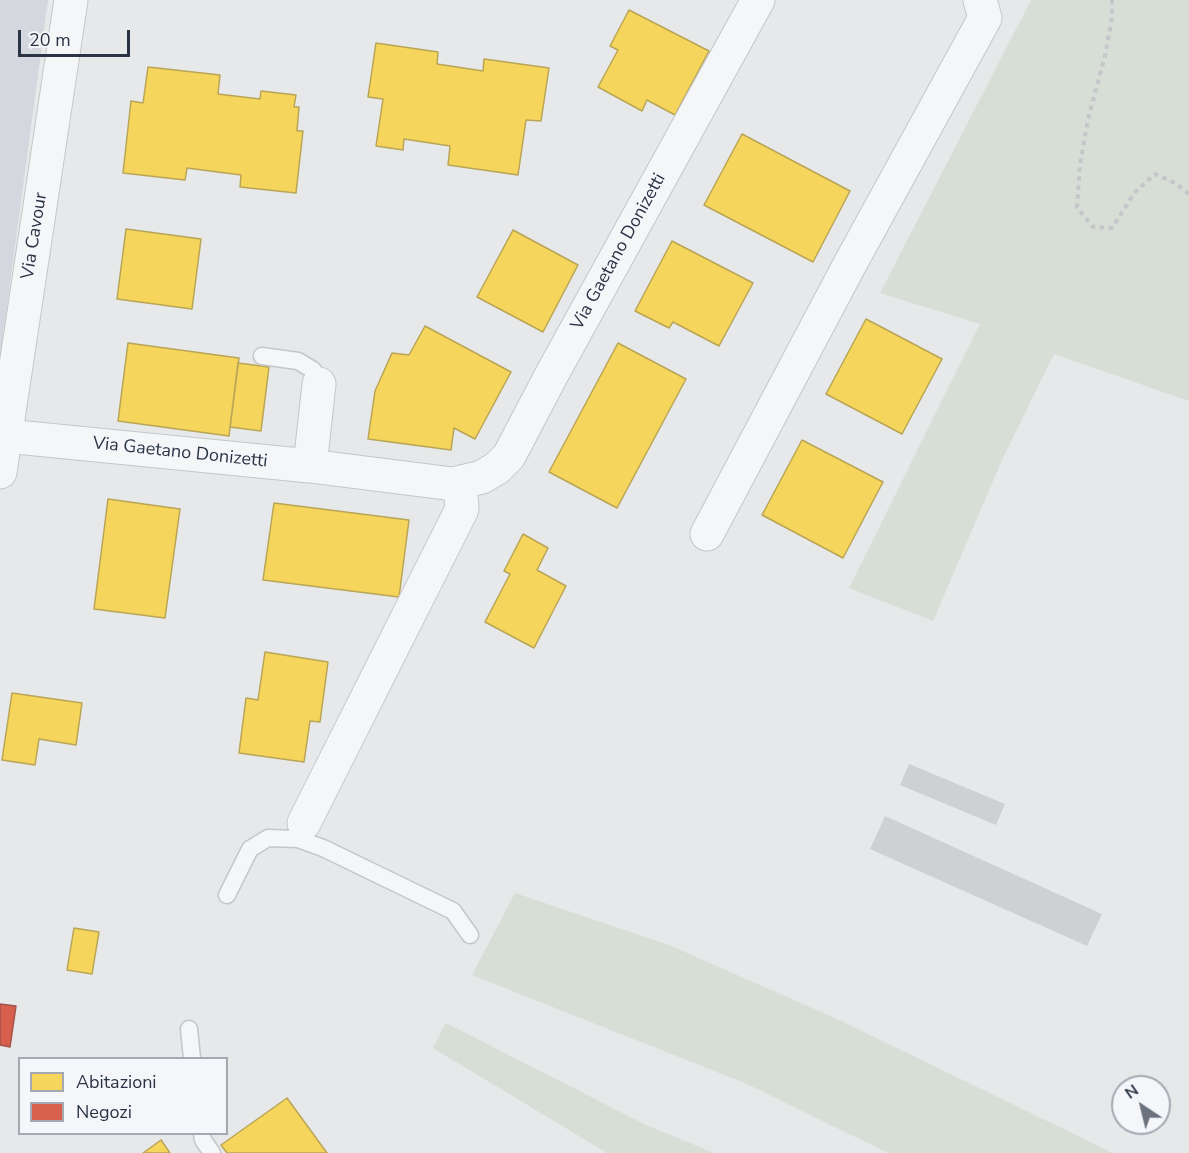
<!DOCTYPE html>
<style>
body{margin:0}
#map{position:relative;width:1189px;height:1153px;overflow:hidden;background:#e6e8ea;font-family:"Nunito Sans",sans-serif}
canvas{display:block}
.legend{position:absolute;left:18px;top:1057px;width:210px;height:78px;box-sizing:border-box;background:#f4f6f9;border:2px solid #a4a8b1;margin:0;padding:8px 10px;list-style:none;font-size:18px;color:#2b3445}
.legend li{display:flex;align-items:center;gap:12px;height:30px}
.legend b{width:30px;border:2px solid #a4a8b1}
.north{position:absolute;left:1111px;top:1075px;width:60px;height:60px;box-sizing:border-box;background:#f4f6f9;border:2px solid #a4a8b1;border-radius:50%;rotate:325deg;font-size:16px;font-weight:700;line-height:24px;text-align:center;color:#2b3445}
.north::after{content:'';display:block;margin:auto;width:21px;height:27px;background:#6c737f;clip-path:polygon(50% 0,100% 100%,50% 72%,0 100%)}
.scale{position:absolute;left:18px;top:30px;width:112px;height:27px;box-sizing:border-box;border:3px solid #2b3445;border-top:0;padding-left:8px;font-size:18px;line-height:21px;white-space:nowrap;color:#2b3445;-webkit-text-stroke:4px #f4f6f9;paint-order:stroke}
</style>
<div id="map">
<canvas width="1189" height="1153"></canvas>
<ul class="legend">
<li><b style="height:16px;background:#f6d55c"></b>Abitazioni</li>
<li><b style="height:16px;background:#d6604d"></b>Negozi</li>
</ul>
<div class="north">N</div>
<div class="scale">20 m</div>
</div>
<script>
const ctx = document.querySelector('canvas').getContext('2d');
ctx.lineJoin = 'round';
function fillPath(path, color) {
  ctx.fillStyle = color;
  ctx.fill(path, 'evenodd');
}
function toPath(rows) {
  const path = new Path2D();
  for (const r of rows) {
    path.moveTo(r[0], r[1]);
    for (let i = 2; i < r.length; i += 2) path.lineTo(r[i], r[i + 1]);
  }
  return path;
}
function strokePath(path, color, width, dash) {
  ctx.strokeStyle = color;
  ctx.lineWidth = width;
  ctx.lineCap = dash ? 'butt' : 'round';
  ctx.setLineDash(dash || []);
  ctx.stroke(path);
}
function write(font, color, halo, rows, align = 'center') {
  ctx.font = font + ' "Nunito Sans",sans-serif';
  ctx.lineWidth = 6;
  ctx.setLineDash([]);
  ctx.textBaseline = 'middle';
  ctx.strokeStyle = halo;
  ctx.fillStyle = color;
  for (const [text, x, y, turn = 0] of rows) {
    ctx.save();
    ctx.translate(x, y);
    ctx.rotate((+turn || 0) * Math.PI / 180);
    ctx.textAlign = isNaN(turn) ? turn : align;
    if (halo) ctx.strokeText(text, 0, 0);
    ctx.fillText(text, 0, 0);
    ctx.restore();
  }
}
fillPath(toPath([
 [0,0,48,0,0,358]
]), '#d4d7dd');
fillPath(toPath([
 [1031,0,1189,0,1189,401,1054,354,1002,460,933,621,849,588,980,324,880,293],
 [515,893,669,945,837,1019,1113,1153,888,1153,747,1084,472,975],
 [446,1023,644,1124,714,1153,607,1153,433,1048]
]), '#d6ded6');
const homes = toPath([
 [629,10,709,51,675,115,647,100,642,111,598,87,618,50,610,46,629,10],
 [376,43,438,52,437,64,483,71,484,59,549,68,541,121,526,120,518,175,448,165,450,146,404,139,403,150,376,146,383,99,368,97,376,43],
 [148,67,220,75,218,94,260,99,261,91,296,95,294,107,299,107,297,131,303,131,296,193,240,187,241,175,187,168,185,180,123,173,131,101,143,103,148,67],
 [742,134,850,191,813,262,704,205,742,134],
 [126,229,201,239,192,309,117,299,126,229],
 [513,230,578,265,543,332,477,297,513,230],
 [672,241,753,283,719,346,673,322,669,328,635,311,672,241],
 [866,319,942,359,902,434,826,394,866,319],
 [425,326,511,372,475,439,454,428,451,450,368,439,375,391,392,353,409,355,425,326],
 [128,343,239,358,229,436,118,421,128,343],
 [618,343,686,379,617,508,549,472,618,343],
 [238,363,269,367,261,431,230,427,238,363],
 [802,440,883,482,843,558,762,515,802,440],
 [108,499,180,509,165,618,94,609,108,499],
 [274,503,409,520,399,597,263,580,274,503],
 [523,534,548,548,537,570,566,586,534,648,485,622,510,574,504,571,523,534],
 [265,652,328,662,320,722,310,721,304,762,239,753,246,698,258,700,265,652],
 [12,693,82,703,76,745,39,739,35,765,2,760,12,693],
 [74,928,99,932,92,974,67,970,74,928],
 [287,1098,327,1153,227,1153,221,1145,287,1098],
 [161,1140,170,1153,143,1153,161,1140]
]);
fillPath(homes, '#f6d55c');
strokePath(homes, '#b9a555', 1.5);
const shops = toPath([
 [0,1004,16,1006,10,1047,0,1045,0,1004]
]);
fillPath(shops, '#d6604d');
strokePath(shops, '#a3534b', 1.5);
fillPath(toPath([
 [909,764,1005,804,996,825,900,785],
 [885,816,1102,914,1087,946,870,849]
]), '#ced0d3');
const service = toPath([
 [262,356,298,361,313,370,319,384],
 [227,895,250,849,268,838,298,839,323,848,453,911,470,935],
 [189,1029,192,1058],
 [202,1134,203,1140,212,1153]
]);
const minor = toPath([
 [6,436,310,466,453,484,482,477,497,468,509,456,552,374,758,0],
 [310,466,319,384],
 [707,534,850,264,985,18,980,0],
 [304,823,462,509,460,483]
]);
const tertiary = toPath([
 [0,472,71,0]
]);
strokePath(service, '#c4c6c8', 19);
strokePath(minor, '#c4c6c8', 35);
strokePath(tertiary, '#c4c6c8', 35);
strokePath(toPath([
 [1112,0,1112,18,1105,56,1088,119,1080,165,1077,207,1093,227,1112,228,1135,192,1155,174,1175,183,1189,194]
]), '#c5c6ca', 4, [4.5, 4.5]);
strokePath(service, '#f5f6f7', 16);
strokePath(minor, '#f5f6f7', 33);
strokePath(tertiary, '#f5f6f7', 33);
write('18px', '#2b3445', '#f4f6f9', [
 ["Via Cavour",35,236,-81],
 ["Via Gaetano Donizetti",619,252,-61],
 ["Via Gaetano Donizetti",180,453,6]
]);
</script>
